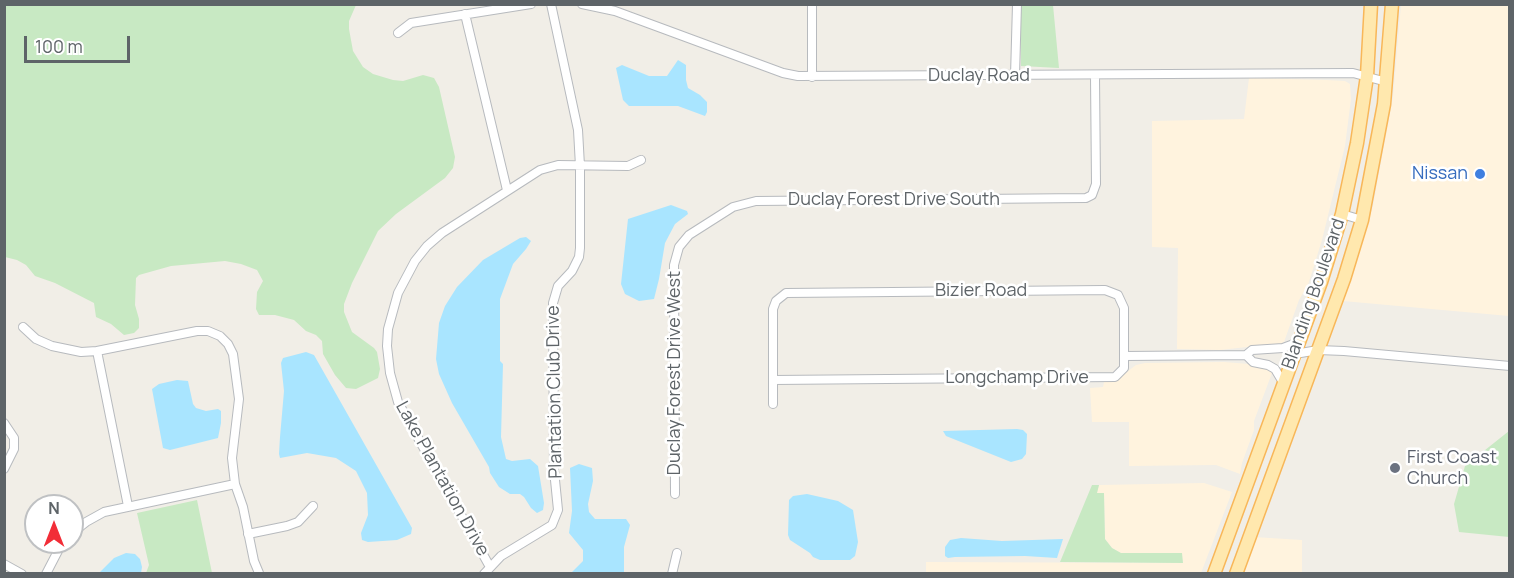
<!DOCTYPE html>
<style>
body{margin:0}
#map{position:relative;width:1514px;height:578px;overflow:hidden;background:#f1eee7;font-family:Manrope,sans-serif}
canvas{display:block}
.frame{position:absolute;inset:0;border:6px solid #5e6468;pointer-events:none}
.north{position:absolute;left:24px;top:494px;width:60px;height:60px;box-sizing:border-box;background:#fff;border:2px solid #bfc1c3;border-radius:50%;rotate:0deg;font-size:16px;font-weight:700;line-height:24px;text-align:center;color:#5e6468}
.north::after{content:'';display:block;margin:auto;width:21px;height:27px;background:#f22d37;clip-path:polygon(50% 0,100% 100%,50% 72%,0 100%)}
.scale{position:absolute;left:24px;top:36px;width:106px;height:27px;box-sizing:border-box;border:3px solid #5e6468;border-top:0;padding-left:8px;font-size:18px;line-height:21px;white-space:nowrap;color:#5e6468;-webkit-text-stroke:4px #fff;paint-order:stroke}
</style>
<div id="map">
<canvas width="1514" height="578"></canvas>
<div class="frame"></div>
<div class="north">N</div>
<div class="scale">100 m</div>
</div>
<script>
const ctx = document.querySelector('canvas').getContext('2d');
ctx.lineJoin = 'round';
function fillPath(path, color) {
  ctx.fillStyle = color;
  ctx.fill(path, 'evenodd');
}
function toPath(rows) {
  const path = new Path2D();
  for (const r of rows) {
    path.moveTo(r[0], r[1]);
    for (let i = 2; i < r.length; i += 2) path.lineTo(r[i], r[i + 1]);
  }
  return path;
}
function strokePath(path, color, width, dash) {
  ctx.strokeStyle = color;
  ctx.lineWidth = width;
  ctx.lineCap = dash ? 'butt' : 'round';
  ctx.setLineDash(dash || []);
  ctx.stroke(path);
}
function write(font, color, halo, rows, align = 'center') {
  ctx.font = font + ' Manrope,sans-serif';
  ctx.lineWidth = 5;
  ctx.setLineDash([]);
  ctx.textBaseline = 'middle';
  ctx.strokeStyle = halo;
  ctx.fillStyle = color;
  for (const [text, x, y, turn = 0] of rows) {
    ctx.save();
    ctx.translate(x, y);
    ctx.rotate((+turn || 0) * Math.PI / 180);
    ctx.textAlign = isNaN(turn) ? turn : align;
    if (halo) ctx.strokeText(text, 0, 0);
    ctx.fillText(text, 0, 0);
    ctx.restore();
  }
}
fillPath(toPath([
 [1401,5,1509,5,1509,316,1343,301,1373,206,1393,97],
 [1249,78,1326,80,1345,81,1350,84,1351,99,1345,146,1322,240,1308,285,1299,300,1284,342,1276,346,1256,346,1220,350,1177,349,1178,248,1152,247,1152,121,1244,119],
 [1224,362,1261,365,1272,373,1254,421,1254,430,1242,463,1240,474,1216,465,1129,466,1129,422,1092,422,1090,388,1103,387,1104,382,1115,381,1136,365,1145,363],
 [1204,483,1232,492,1201,573,926,574,926,562,1183,563,1181,553,1121,553,1112,548,1105,539,1104,493,1097,493,1099,485],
 [1254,537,1302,540,1302,573,1241,574]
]), '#fff3de');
fillPath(toPath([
 [5,4,356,5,349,21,349,29,353,51,363,67,373,74,393,80,403,81,423,75,434,78,439,87,455,157,453,168,445,178,396,214,378,231,352,283,344,304,344,312,352,332,374,348,377,352,380,369,378,378,356,389,346,388,335,375,323,354,322,341,316,335,306,331,294,320,275,315,259,315,256,309,257,292,263,281,257,270,241,264,225,261,171,266,139,275,136,278,135,305,139,319,139,328,134,333,124,335,111,324,96,317,94,303,55,283,35,276,26,265,17,260,5,257],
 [1021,5,1053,5,1059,68,1021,66],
 [1509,431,1509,537,1459,532,1454,504,1465,466],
 [1092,485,1099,485,1097,493,1104,493,1105,539,1112,548,1121,553,1182,553,1183,563,1060,562],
 [197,500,212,573,146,573,149,565,137,513]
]), '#c8e9c3');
fillPath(toPath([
 [678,60,686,65,686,80,688,88,700,95,707,102,707,112,705,116,678,106,629,106,623,100,616,68,622,65,649,76,667,76],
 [671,205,687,211,688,214,675,224,665,243,659,279,654,299,639,301,625,294,621,284,628,219],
 [526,237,531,241,526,249,513,264,500,299,500,361,503,364,501,437,506,459,512,461,530,459,538,466,544,503,543,510,537,513,531,508,524,497,520,494,510,494,499,487,490,473,489,467,452,403,439,374,436,359,439,323,445,306,457,287,483,260,520,238],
 [306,352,314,355,412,528,411,534,397,540,368,542,362,540,361,533,368,515,367,493,356,471,336,458,307,453,280,458,279,454,280,437,284,391,281,363,283,358],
 [177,380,188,381,193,404,196,408,206,411,218,409,221,411,221,423,218,438,170,450,163,448,152,389,159,384],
 [1017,429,1023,430,1027,434,1026,454,1022,459,1011,462,946,436,943,431],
 [579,464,592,468,593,481,588,504,589,512,595,519,626,519,630,525,624,547,624,573,571,573,583,561,583,550,569,533,572,511,570,468],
 [807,494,838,501,853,510,858,542,855,556,850,560,820,560,813,557,810,553,790,540,788,535,789,500,793,496],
 [961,538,1002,541,1063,539,1057,558,1025,556,955,557,948,558,945,556,945,547,950,540],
 [126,553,135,554,140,559,142,567,141,573,99,573,114,558]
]), '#a9e5ff');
const street = toPath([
 [582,4,615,11,783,73,798,76,1353,73,1387,82],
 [812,4,812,77],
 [465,14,507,190],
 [398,33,411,23,531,4],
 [1015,76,1017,4],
 [1342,214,1362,220],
 [23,327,36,339,52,346,81,352,97,351,197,331,208,331,220,336,228,344,233,354,239,399,232,458,235,484,243,507,254,561,259,573],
 [97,351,128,506],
 [1295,354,1318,350,1344,351,1510,366],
 [1246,355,1252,350,1283,348,1299,342],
 [1124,356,1246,355,1253,362,1268,365,1275,369,1284,384],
 [773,404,773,309,776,301,786,293,1105,290,1118,295,1124,308,1124,368,1115,377,773,380],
 [4,423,14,438,14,449,4,469],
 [675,494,674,265,679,247,689,235,733,207,756,201,1086,198,1092,195,1096,184,1095,76],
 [72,533,86,522,104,512,235,484],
 [248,534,287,526,298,522,313,506],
 [4,564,22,574],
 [490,567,398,402,390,373,387,346,388,329,398,293,415,261,427,246,442,233,540,170,558,165,628,166,641,160],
 [46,574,59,549,64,542],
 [484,574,501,556,552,525,558,510,554,470,553,303,558,286,572,271,579,257,580,248,580,166,578,130,551,4],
 [672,574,677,553]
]);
const primary = toPath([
 [1214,574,1321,282,1342,214,1357,143,1367,76,1371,4],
 [1236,574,1344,279,1362,220,1384,104,1392,4]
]);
strokePath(street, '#b7babe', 10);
strokePath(primary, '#f8b759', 15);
strokePath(street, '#fff', 8);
strokePath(primary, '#ffe8ae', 12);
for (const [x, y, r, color] of [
 [1480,174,6,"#3f7fe0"],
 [1395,468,6,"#6b7280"]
]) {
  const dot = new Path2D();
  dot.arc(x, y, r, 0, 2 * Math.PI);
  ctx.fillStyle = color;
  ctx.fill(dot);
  strokePath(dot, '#fff', 2);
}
write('18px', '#5e6468', '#fff', [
 ["Duclay Road",979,76],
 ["Duclay Forest Drive South",894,200],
 ["Bizier Road",981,291],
 ["Blanding Boulevard",1314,294,-71],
 ["Duclay Forest Drive West",675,373,-90],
 ["Longchamp Drive",1017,378],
 ["Plantation Club Drive",555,392,-91],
 ["Lake Plantation Drive",442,479,61]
]);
write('18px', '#366cbe', '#fff', [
 ["Nissan",1468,174]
], 'right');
write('18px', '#5b616d', '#fff', [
 ["First Coast",1407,458],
 ["Church",1407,479]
], 'left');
</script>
